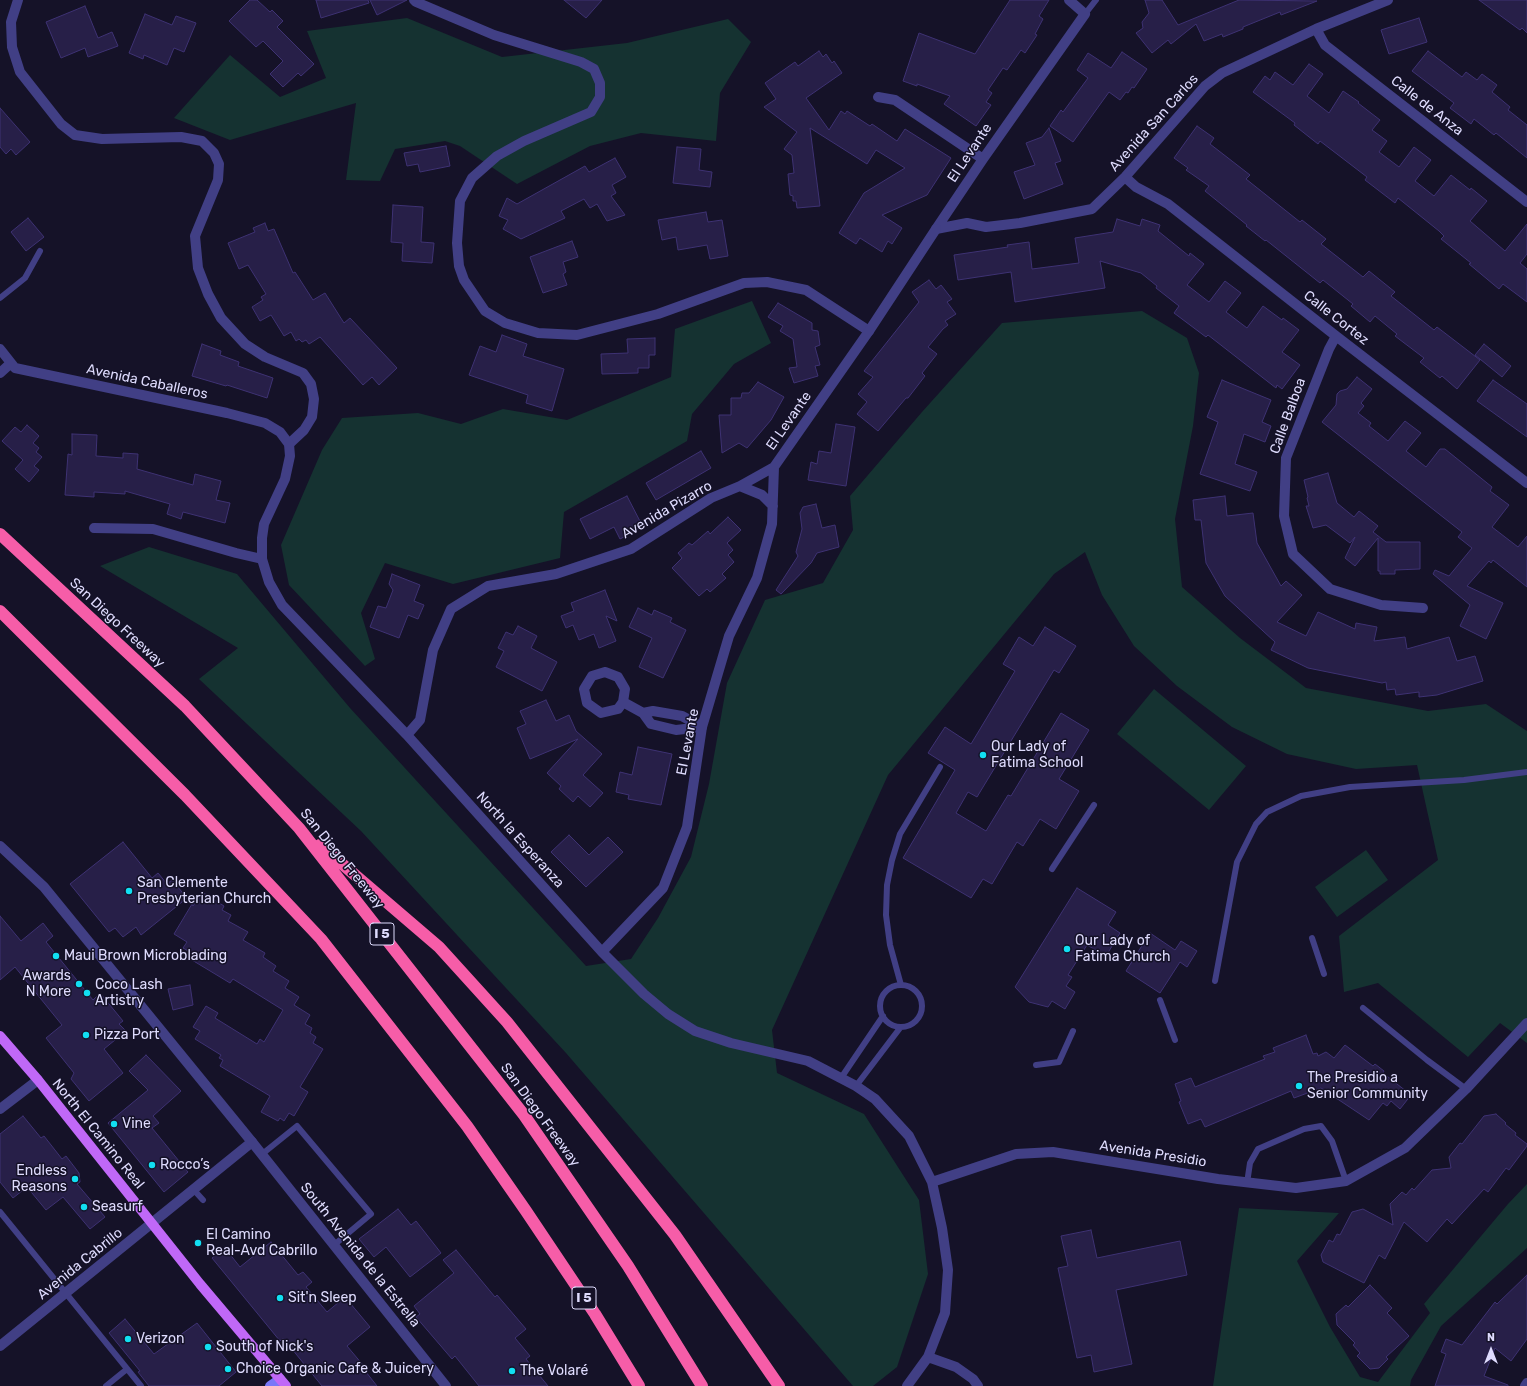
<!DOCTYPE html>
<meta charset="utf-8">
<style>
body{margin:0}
#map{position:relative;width:1527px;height:1386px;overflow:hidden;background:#151228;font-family:Rubik,sans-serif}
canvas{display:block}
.north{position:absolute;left:1471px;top:1330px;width:40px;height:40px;-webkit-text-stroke:3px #151228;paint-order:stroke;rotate:0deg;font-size:11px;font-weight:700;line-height:16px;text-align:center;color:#dedbfd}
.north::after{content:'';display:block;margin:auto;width:14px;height:18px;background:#dedbfd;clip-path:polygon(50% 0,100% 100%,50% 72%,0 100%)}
</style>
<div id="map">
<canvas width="1527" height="1386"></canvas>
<div class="north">N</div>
</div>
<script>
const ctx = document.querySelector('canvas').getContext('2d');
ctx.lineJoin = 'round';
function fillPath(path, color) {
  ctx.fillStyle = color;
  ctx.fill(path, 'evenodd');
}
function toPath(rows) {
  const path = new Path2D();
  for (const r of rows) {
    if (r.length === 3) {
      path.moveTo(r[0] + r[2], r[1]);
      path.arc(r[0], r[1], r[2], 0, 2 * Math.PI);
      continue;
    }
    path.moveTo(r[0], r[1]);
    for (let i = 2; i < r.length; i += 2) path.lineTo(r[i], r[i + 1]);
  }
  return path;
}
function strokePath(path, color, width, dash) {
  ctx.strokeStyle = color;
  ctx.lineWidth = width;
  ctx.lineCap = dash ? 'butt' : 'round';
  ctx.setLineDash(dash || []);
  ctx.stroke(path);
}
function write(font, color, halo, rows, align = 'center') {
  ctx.font = font + ' Rubik,sans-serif';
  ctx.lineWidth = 3;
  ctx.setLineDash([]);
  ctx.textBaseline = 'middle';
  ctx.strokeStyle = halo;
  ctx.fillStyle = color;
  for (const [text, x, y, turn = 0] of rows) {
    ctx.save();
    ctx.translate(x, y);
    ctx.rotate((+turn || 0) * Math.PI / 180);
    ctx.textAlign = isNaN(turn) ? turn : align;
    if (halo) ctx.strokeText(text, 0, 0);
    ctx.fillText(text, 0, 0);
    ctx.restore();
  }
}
fillPath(toPath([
 [407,18,502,57,627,43,728,19,751,42,720,93,716,141,641,133,590,146,517,184,460,146,445,141,395,149,380,181,346,180,356,103,230,140,174,118,230,55,280,97,326,78,307,31],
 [752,301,771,343,734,364,692,414,687,441,564,512,560,558,453,584,385,563,361,613,375,659,365,666,289,585,281,545,322,450,342,418,418,413,461,424,503,409,567,420,671,377,675,329],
 [1142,311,1187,338,1199,373,1193,426,1175,519,1182,587,1240,638,1306,688,1428,711,1486,704,1527,731,1527,1043,1500,1023,1468,1057,1378,983,1344,992,1339,936,1438,860,1417,765,1356,769,1287,754,1232,727,1177,686,1134,646,1102,595,1085,552,1054,574,888,775,772,1030,777,1073,864,1114,919,1200,928,1274,897,1367,873,1386,853,1386,566,1053,361,831,199,679,238,648,100,566,149,547,237,574,350,708,586,966,631,959,658,918,691,857,709,784,727,683,765,600,823,583,853,530,850,496,922,412,1002,323],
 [1154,689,1246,766,1209,810,1117,734],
 [1366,850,1388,880,1337,917,1315,887],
 [1527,1184,1527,1248,1441,1326,1411,1380,1410,1386,1213,1386,1239,1208,1339,1213,1297,1261,1330,1327,1360,1377,1378,1382,1430,1313,1424,1304,1508,1204]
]), '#153231');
const building = toPath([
 [250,0,257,0,270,12,272,10,283,21,277,27,314,64,301,76,298,73,283,87,270,74,283,61,263,41,256,47,229,21,250,0],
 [316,0,368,0,369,3,321,18,316,0],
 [370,0,407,0,377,15,370,0],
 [564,0,602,0,586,18,564,0],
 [1010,0,1049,0,1039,16,1043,19,1035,34,1037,35,1025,53,1021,50,1007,70,1003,68,988,90,992,93,986,102,991,105,976,126,944,104,950,96,917,84,917,86,903,81,919,33,975,54,1010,0],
 [1145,0,1162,0,1178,25,1239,0,1317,1,1281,15,1280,12,1243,27,1243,29,1223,37,1222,34,1204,41,1196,24,1171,44,1168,40,1152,53,1136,33,1143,28,1142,22,1149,13,1145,0],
 [1479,0,1527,0,1527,33,1522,28,1520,30,1479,0],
 [85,6,98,38,112,32,118,46,88,57,85,48,61,58,46,22,85,6],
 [145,14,172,25,176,16,196,23,184,52,174,48,167,65,144,55,143,59,129,53,145,14],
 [1419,18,1427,42,1389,54,1381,30,1419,18],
 [819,51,823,57,826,54,832,63,834,61,842,73,806,98,829,130,841,111,845,114,847,111,870,126,872,124,897,141,905,129,951,158,927,195,882,215,902,228,892,244,888,241,882,252,860,238,856,244,839,233,864,193,905,168,876,150,867,164,810,128,820,206,797,208,796,201,793,201,793,196,790,195,788,174,794,173,792,155,784,149,797,132,764,107,776,99,765,83,795,62,798,66,819,51],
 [1428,51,1462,77,1466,72,1477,80,1482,74,1497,85,1492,92,1510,107,1508,110,1527,125,1527,158,1496,133,1494,135,1474,119,1471,124,1450,108,1454,103,1412,71,1428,51],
 [1122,52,1147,69,1134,88,1132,87,1128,93,1126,92,1120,100,1109,92,1073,142,1050,126,1061,110,1063,112,1088,78,1077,70,1088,53,1111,68,1122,52],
 [1309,64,1323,74,1307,96,1329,113,1343,91,1359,102,1358,103,1380,120,1372,130,1387,141,1379,152,1399,167,1414,147,1431,160,1415,181,1434,196,1451,175,1470,190,1471,188,1487,201,1470,221,1505,251,1527,224,1527,254,1520,263,1527,269,1527,302,1503,284,1499,289,1469,264,1471,263,1441,239,1444,236,1439,231,1398,198,1395,203,1365,180,1367,177,1320,141,1318,144,1294,125,1295,123,1253,92,1265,76,1270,80,1275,72,1293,85,1309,64],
 [0,108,30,142,16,155,11,149,6,154,0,147,0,108],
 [1197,126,1214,138,1210,144,1250,175,1246,179,1300,222,1302,220,1326,239,1321,244,1363,277,1369,271,1395,292,1391,296,1434,330,1437,327,1480,360,1457,389,1442,376,1440,378,1420,362,1424,358,1395,336,1397,334,1375,316,1370,322,1351,306,1353,304,1323,280,1320,283,1266,240,1265,241,1246,226,1247,225,1205,191,1209,186,1186,170,1188,168,1174,158,1197,126],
 [1049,128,1061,161,1055,163,1063,184,1024,199,1014,172,1035,165,1026,143,1042,137,1049,128],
 [446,146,450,166,420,172,418,164,407,166,404,153,446,146],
 [677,147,701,149,699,170,712,172,710,187,673,183,677,147],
 [615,158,626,177,612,185,616,193,611,196,625,215,607,221,597,204,590,208,584,199,561,211,565,218,521,239,503,229,508,220,499,216,507,198,517,204,585,166,589,172,615,158],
 [393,205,423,207,421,242,434,243,432,263,402,261,403,243,391,242,393,205],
 [706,212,708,222,722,220,728,256,710,259,707,245,678,250,676,237,662,240,658,220,706,212],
 [28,218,44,237,26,251,11,232,28,218],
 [1117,219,1140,226,1142,219,1160,225,1158,231,1189,256,1190,253,1204,264,1187,285,1209,302,1225,281,1241,293,1226,312,1247,328,1263,306,1282,320,1283,318,1299,330,1282,352,1300,365,1282,389,1277,385,1276,388,1208,335,1206,337,1174,313,1179,306,1156,288,1157,286,1141,273,1100,261,1105,288,1015,302,1011,272,958,280,954,255,1008,247,1007,245,1029,242,1032,269,1079,263,1075,238,1113,232,1117,219],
 [265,223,268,231,274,229,293,273,295,272,313,300,325,293,344,323,350,318,397,368,379,385,372,377,363,385,320,337,309,344,306,340,302,342,299,339,296,341,291,332,284,336,271,315,260,321,252,307,263,300,261,297,266,294,248,265,239,269,228,243,255,232,253,228,265,223],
 [572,241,578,257,563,262,566,272,563,274,567,285,543,293,530,257,572,241],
 [929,280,936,289,941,285,952,299,947,302,956,314,945,321,948,325,943,329,928,347,937,354,922,373,925,376,908,398,906,398,878,431,857,414,867,402,858,394,873,377,864,371,919,302,912,292,929,280],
 [778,303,812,323,812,330,818,331,820,345,815,347,820,365,815,366,818,376,794,383,789,368,797,367,793,339,780,331,783,326,768,317,778,303],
 [502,335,527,344,523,356,564,369,552,411,526,403,528,395,469,375,480,346,496,352,502,335],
 [655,338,655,355,649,355,649,368,638,368,638,373,602,374,601,354,628,353,627,339,655,338],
 [202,344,221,351,220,355,239,362,238,366,273,378,267,398,227,385,226,386,192,376,202,344],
 [1484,344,1511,366,1502,377,1475,355,1484,344],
 [1357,377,1372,389,1361,403,1364,406,1358,413,1371,423,1369,426,1388,441,1405,421,1421,433,1406,451,1426,467,1440,449,1445,449,1492,487,1490,491,1509,505,1492,527,1518,547,1527,536,1527,587,1493,560,1491,563,1489,561,1467,586,1503,603,1486,639,1460,626,1470,605,1433,574,1435,570,1449,576,1472,548,1458,537,1462,532,1322,422,1336,405,1337,394,1340,391,1347,389,1357,377],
 [1222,380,1271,400,1262,422,1271,426,1265,442,1244,434,1235,464,1257,472,1250,491,1200,474,1218,422,1207,417,1222,380],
 [1493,380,1527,404,1527,437,1477,401,1493,380],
 [758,382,784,397,771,420,747,448,739,443,722,453,719,415,731,415,731,398,741,398,742,393,749,393,758,382],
 [836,424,855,427,846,486,808,480,811,462,817,464,819,451,831,453,836,424],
 [27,425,39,436,33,443,39,448,36,452,42,457,34,466,39,470,29,482,15,469,23,460,2,441,15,427,21,432,27,425],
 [72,434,97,435,96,456,123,458,123,453,138,454,137,469,193,485,195,474,221,481,216,500,230,503,225,523,183,512,181,519,167,514,170,504,125,491,125,494,94,492,94,497,65,495,68,454,72,455,72,434],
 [701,451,711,468,656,500,646,483,701,451],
 [1328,473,1337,503,1354,517,1359,511,1378,526,1373,532,1386,542,1420,542,1420,569,1395,570,1395,574,1380,574,1380,571,1378,571,1378,538,1355,566,1345,558,1355,537,1350,543,1326,525,1313,528,1306,506,1309,506,1307,498,1308,497,1304,480,1328,473],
 [627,496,643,527,620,539,614,527,590,539,580,519,627,496],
 [1225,496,1227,516,1253,513,1257,543,1281,586,1286,581,1302,595,1277,622,1306,636,1318,612,1355,629,1356,623,1377,627,1374,641,1405,637,1407,649,1449,637,1457,661,1475,656,1483,681,1437,695,1419,697,1419,692,1396,695,1395,689,1387,690,1386,682,1382,683,1308,668,1271,650,1275,642,1225,596,1206,563,1201,520,1195,520,1193,500,1225,496],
 [816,504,822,528,835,525,839,547,817,553,811,563,781,594,776,590,798,556,796,552,802,529,800,513,803,507,816,504],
 [728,517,741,530,727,543,733,550,728,555,734,562,722,574,726,578,710,592,707,589,699,596,672,568,682,558,678,553,689,543,692,545,708,531,710,534,728,517],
 [392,574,420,585,414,601,424,605,418,619,408,615,399,638,370,627,378,606,386,608,393,590,389,584,392,574],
 [605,590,617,621,606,616,616,641,599,648,594,634,579,640,573,625,566,628,561,616,574,611,571,603,605,590],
 [638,608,652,615,654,610,672,618,670,622,686,630,663,678,639,667,652,638,629,627,638,608],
 [518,626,537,636,531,648,557,662,542,691,496,667,504,651,498,648,506,632,513,635,518,626],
 [1045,627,1076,646,1059,673,1054,670,977,797,968,792,956,813,986,831,1008,795,1011,796,1061,713,1089,730,1059,779,1079,791,1056,829,1040,819,1023,846,1017,842,992,884,983,879,971,898,903,858,955,770,928,753,945,727,971,744,1015,671,1003,664,1019,637,1033,646,1045,627],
 [546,700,556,721,569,715,576,731,602,754,583,775,603,793,590,807,578,796,573,802,559,789,561,786,547,773,578,739,530,759,517,728,526,724,520,711,546,700],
 [638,747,672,754,661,805,628,799,629,795,616,792,620,772,632,775,638,747],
 [569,835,589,855,608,837,623,852,586,887,551,852,569,835],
 [123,842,152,878,158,873,167,884,172,880,187,898,141,935,136,927,123,937,115,928,109,932,70,884,123,842],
 [1077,888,1116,912,1108,925,1120,933,1106,956,1087,945,1068,975,1072,977,1066,986,1075,992,1065,1009,1052,1001,1048,1007,1029,1002,1015,987,1077,888],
 [202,892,224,906,222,910,231,915,228,921,248,932,243,940,265,953,263,957,276,966,273,971,289,981,285,988,299,997,294,1005,310,1015,305,1024,312,1028,310,1033,316,1037,313,1043,323,1049,300,1087,308,1092,294,1116,289,1113,284,1121,280,1118,278,1121,261,1112,270,1096,220,1066,223,1060,219,1058,221,1055,195,1039,200,1031,193,1027,206,1006,218,1013,215,1018,257,1044,260,1039,264,1042,283,1010,233,979,230,983,187,957,190,952,183,948,187,942,174,934,192,904,193,906,202,892],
 [0,916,21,941,43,923,53,936,46,942,93,1000,100,993,123,1021,119,1024,126,1031,104,1049,123,1073,89,1101,71,1079,74,1073,46,1038,62,1025,15,967,0,980,0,916],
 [1150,933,1175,950,1181,941,1197,951,1187,967,1180,962,1160,993,1126,971,1150,933],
 [190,985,193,1005,173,1010,168,989,190,985],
 [1306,1035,1313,1054,1317,1053,1318,1056,1326,1052,1334,1058,1345,1045,1373,1066,1375,1064,1384,1071,1383,1073,1411,1095,1400,1109,1391,1101,1387,1106,1383,1103,1369,1120,1321,1088,1294,1098,1291,1091,1205,1127,1201,1119,1188,1124,1179,1102,1181,1101,1175,1084,1191,1078,1195,1087,1265,1059,1263,1056,1275,1052,1273,1048,1306,1035],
 [146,1055,181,1091,153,1116,159,1123,152,1128,188,1172,164,1192,108,1123,148,1090,129,1071,146,1055],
 [1496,1114,1506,1123,1505,1124,1516,1133,1515,1135,1527,1144,1527,1146,1509,1170,1506,1168,1488,1192,1484,1189,1452,1224,1447,1219,1427,1242,1404,1222,1385,1259,1379,1255,1364,1283,1323,1262,1321,1255,1329,1240,1333,1242,1337,1234,1340,1235,1352,1212,1363,1209,1393,1225,1390,1204,1402,1192,1406,1195,1412,1188,1414,1190,1432,1170,1451,1168,1449,1157,1460,1143,1462,1144,1484,1116,1496,1114],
 [23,1116,41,1138,44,1136,62,1159,66,1156,79,1173,80,1182,77,1184,105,1217,90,1229,63,1197,46,1210,27,1187,13,1198,0,1182,0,1134,23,1116],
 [398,1209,411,1225,416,1221,441,1253,410,1277,386,1247,374,1257,359,1239,398,1209],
 [1091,1230,1097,1258,1180,1241,1187,1275,1116,1290,1132,1364,1094,1372,1091,1355,1077,1358,1058,1268,1068,1266,1061,1236,1091,1230],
 [271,1242,298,1275,303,1272,312,1282,306,1287,327,1312,345,1297,370,1327,347,1346,368,1371,366,1372,377,1386,322,1386,283,1338,280,1341,212,1258,225,1248,240,1267,271,1242],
 [456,1250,495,1297,497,1295,526,1329,515,1338,530,1356,526,1359,548,1386,479,1386,455,1356,452,1359,416,1317,420,1314,414,1306,454,1273,443,1260,456,1250],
 [1527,1275,1527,1339,1511,1361,1495,1348,1484,1376,1508,1385,1508,1386,1435,1386,1446,1354,1441,1352,1446,1339,1462,1345,1495,1302,1497,1304,1527,1275],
 [1370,1285,1392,1308,1387,1313,1409,1336,1386,1357,1388,1359,1379,1368,1370,1369,1357,1356,1360,1353,1353,1345,1355,1343,1337,1325,1336,1314,1346,1305,1348,1307,1370,1285],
 [125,1319,154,1354,197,1323,236,1372,219,1386,149,1386,138,1372,140,1371,109,1333,125,1319]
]);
fillPath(building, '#271f48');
strokePath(building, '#3e3273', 1);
strokePath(toPath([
 [1085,14,1096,0],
 [0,298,25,278,40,251],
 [1052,869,1094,805],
 [1312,938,1324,974],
 [1215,981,1237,862,1256,824,1267,812,1301,796,1350,787,1464,780,1527,772],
 [901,1006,21],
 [901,985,890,945,886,915,887,885,892,860,900,834,940,767],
 [1160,1000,1175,1040],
 [1363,1008,1427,1060,1466,1089],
 [1036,1065,1059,1062,1073,1031],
 [841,1078,883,1016],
 [856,1086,900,1028],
 [261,1155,297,1126,371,1214,334,1245],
 [1247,1183,1250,1163,1258,1149,1304,1129,1321,1126,1332,1141,1346,1181],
 [193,1189,203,1200],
 [0,1212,141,1386],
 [106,1386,127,1369]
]), '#413f85', 6);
strokePath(toPath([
 [18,0,11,22,12,47,20,72,61,124,75,135,102,139,181,137,202,141,214,153,219,164,218,180,195,236,198,268,208,294,221,318,245,344,265,357,303,373,311,384,314,399,312,417,304,430,289,444],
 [414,0,416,2,494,35,581,62,594,69,600,83,600,97,591,112,524,141,497,156,472,178,460,201,457,243,459,266,464,280,485,311,505,323,538,333,577,335,658,314,744,283,767,282,806,290,869,331],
 [1316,29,1325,45,1527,202],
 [878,97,895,100,983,159],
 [1125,177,1136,187,1168,204,1336,336,1527,483],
 [936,229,967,223,986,227,1020,223,1092,209,1125,177,1205,86,1222,73,1316,29,1388,0],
 [936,229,983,159,1085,14,1069,0],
 [1336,336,1329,349,1286,458,1284,516,1293,554,1330,589,1381,605,1423,608],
 [94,528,153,529,236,553,262,559],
 [605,672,618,677,625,689,623,702,618,709,601,713,587,703,584,689,592,676,605,672],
 [623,702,643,713,651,724,676,730,702,727],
 [643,713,653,711,682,716,702,727],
 [0,1109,38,1080],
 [0,1346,252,1142]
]), '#413f85', 10);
strokePath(toPath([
 [0,349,15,368,227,413,265,423,280,432,289,444,290,456,285,479,264,524,262,538,262,559,269,582,282,605,407,735,602,952,644,994,668,1014,695,1031,731,1043,808,1061,856,1086,875,1099,909,1136,932,1182,942,1228,948,1270,945,1313,928,1357,907,1386],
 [0,373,11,363],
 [740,486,762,495,773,506],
 [407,735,420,720,433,650,451,609,488,586,556,574,631,549,711,498,740,486,774,467],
 [0,846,44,887,252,1142,446,1386],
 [602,952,663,888,687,827,702,727,729,636,757,578,772,524,774,467,869,331,936,229],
 [932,1182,1016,1154,1053,1152,1218,1179,1296,1188,1346,1181,1405,1148,1466,1089,1527,1023],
 [928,1357,956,1367,973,1379,978,1386],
 [1525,1386,1527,1383]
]), '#413f85', 10);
strokePath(toPath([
 [270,1386,280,1379]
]), '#7977f8', 10);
strokePath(toPath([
 [0,1036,38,1080,200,1284,286,1386]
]), '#c068f7', 10);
strokePath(toPath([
 [0,534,185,706,299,828,524,1115,628,1266,702,1386],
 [0,611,185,795,321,939,467,1126,526,1211,595,1314,639,1386],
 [320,845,439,947,507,1022,675,1235,779,1386]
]), '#f65da8', 12);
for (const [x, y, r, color] of [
 [983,755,4,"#11dff2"],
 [129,891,4,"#11dff2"],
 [1067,949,4,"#11dff2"],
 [56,956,4,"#11dff2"],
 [79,984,4,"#11dff2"],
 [87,993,4,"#11dff2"],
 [86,1035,4,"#11dff2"],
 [1299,1086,4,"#11dff2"],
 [114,1124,4,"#11dff2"],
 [152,1165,4,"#11dff2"],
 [75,1179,4,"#11dff2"],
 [84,1207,4,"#11dff2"],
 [198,1243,4,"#11dff2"],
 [280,1298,4,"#11dff2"],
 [128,1339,4,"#11dff2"],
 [208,1347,4,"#11dff2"],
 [228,1369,4,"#11dff2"],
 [512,1371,4,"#11dff2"]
]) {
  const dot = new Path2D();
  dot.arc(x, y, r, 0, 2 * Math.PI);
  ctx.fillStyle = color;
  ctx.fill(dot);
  strokePath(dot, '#151228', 1.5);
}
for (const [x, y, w] of [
 [382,934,24],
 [584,1298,24]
]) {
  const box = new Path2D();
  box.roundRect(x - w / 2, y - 11, w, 22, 3);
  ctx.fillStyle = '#151228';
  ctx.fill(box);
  strokePath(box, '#dedbfd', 1);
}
write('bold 13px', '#dedbfd', null, [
 ["I 5",382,934],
 ["I 5",584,1298]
]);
write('14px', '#dedbfd', '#151228', [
 ["Calle de Anza",1427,106,38],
 ["Avenida San Carlos",1154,123,-48],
 ["El Levante",970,153,-56],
 ["Calle Cortez",1336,318,38],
 ["Avenida Caballeros",147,382,12],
 ["Calle Balboa",1288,416,-70],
 ["El Levante",789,421,-55],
 ["Avenida Pizarro",667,510,-30],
 ["San Diego Freeway",117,623,43],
 ["El Levante",688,742,-79],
 ["North la Esperanza",520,840,48],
 ["San Diego Freeway",342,859,51],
 ["San Diego Freeway",540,1115,54],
 ["North El Camino Real",98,1134,51],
 ["Avenida Presidio",1153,1154,9],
 ["South Avenida de la Estrella",360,1255,51],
 ["Avenida Cabrillo",80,1264,-39]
]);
write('14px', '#dedbfd', '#151228', [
 ["Our Lady of",991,747],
 ["Fatima School",991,763],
 ["San Clemente",137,883],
 ["Presbyterian Church",137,899],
 ["Our Lady of",1075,941],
 ["Fatima Church",1075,957],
 ["Maui Brown Microblading",64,956],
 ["Awards",71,976,"right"],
 ["N More",71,992,"right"],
 ["Coco Lash",95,985],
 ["Artistry",95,1001],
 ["Pizza Port",94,1035],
 ["The Presidio a",1307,1078],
 ["Senior Community",1307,1094],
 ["Vine",122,1124],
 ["Rocco’s",160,1165],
 ["Endless",67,1171,"right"],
 ["Reasons",67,1187,"right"],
 ["Seasurf",92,1207],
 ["El Camino",206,1235],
 ["Real-Avd Cabrillo",206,1251],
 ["Sit'n Sleep",288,1298],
 ["Verizon",136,1339],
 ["South of Nick's",216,1347],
 ["Choice Organic Cafe & Juicery",236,1369],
 ["The Volaré",520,1371]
], 'left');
</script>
